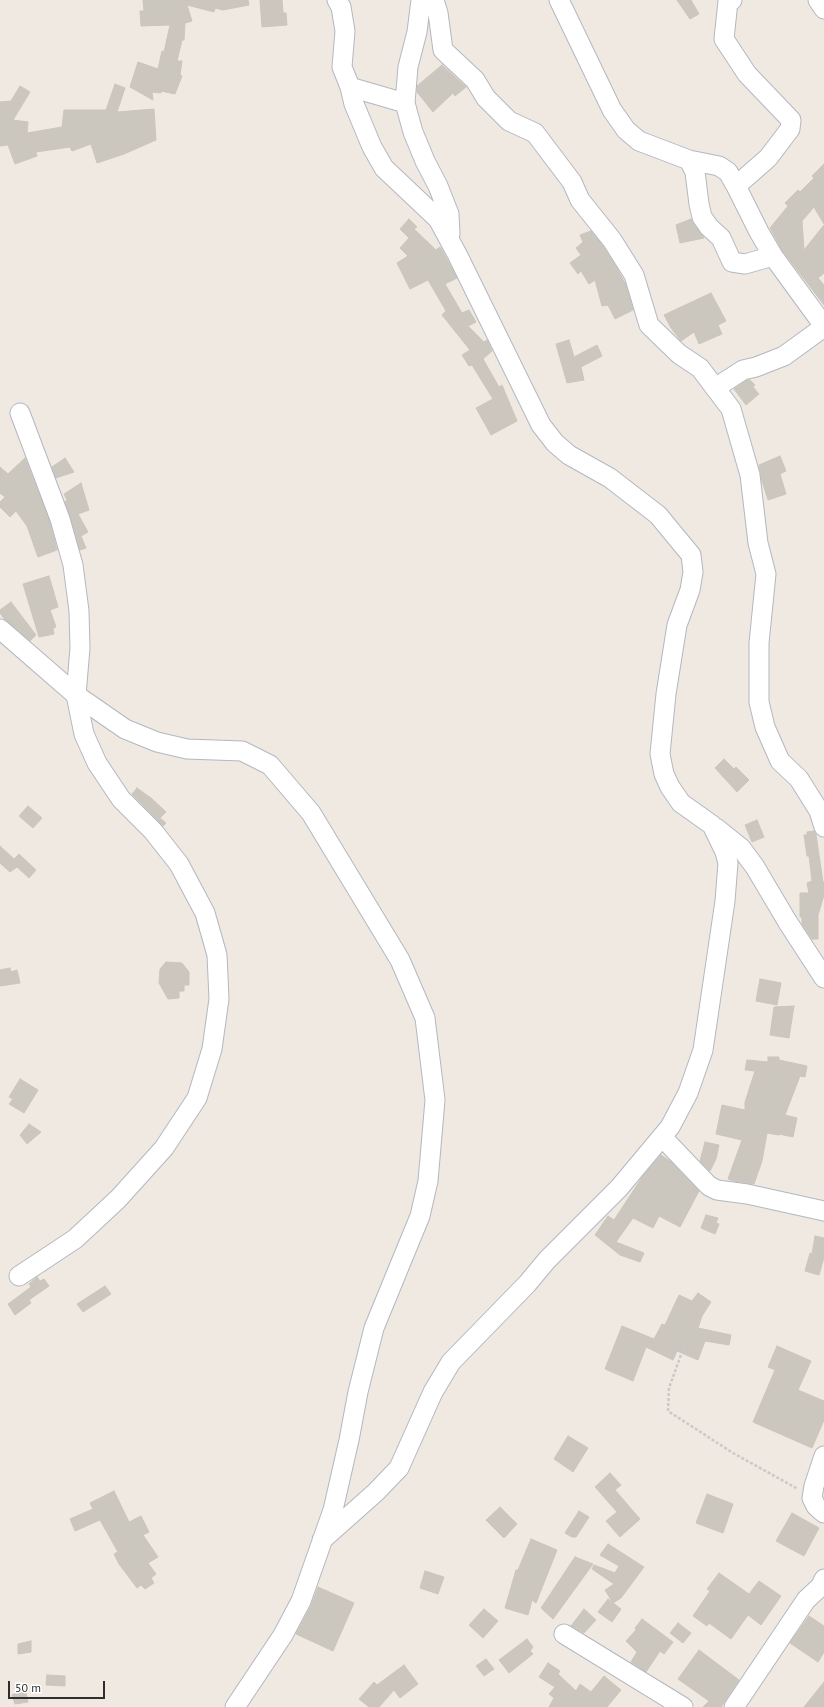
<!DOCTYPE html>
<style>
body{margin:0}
#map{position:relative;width:824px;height:1707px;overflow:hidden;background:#efe9e1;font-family:"PT Sans",sans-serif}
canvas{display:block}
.scale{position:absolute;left:8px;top:1681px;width:97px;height:18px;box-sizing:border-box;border:2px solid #2e2e2e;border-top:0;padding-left:5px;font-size:12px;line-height:14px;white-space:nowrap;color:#2e2e2e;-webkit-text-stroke:3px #fff;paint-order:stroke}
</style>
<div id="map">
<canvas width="824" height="1707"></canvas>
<div class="scale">50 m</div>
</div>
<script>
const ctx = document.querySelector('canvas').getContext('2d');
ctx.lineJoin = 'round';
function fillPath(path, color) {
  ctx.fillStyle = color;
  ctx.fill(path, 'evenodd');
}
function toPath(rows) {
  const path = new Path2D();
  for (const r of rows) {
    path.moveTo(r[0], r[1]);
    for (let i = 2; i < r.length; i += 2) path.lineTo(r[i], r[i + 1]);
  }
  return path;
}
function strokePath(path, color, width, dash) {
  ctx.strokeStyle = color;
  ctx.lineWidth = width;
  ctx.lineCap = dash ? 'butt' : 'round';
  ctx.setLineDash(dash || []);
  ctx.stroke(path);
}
const building = toPath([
 [143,0,248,0,249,5,223,10,215,8,214,12,187,5,192,21,185,23,184,40,182,40,177,61,182,61,180,75,182,76,175,94,161,91,161,93,152,92,153,100,130,87,138,62,158,69,162,51,164,52,170,25,141,26,140,11,144,11,143,0],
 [260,0,282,0,283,13,286,13,287,25,262,27,260,0],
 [677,0,691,0,699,14,690,19,677,0],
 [442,65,466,87,455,96,453,93,433,112,417,92,417,86,442,65],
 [115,84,125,88,117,112,154,109,156,140,124,154,97,163,91,144,72,151,70,147,36,152,37,156,15,164,8,145,0,146,0,102,11,101,20,86,30,92,13,120,28,122,27,133,62,127,64,110,106,110,115,84],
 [824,164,824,224,814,207,802,221,804,250,824,225,824,273,818,278,824,285,824,305,782,250,770,228,788,206,785,203,798,190,800,192,814,178,812,176,824,164],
 [409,219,417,227,414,229,436,250,440,247,442,250,457,278,445,284,462,313,469,310,476,322,468,326,484,342,487,340,492,351,483,359,499,387,502,385,517,421,491,435,476,408,493,399,472,365,469,366,462,355,470,350,442,315,446,311,428,280,410,289,397,263,408,256,400,248,409,238,400,229,409,219],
 [691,219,704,238,680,243,676,225,691,219],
 [591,231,603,246,618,270,626,285,633,310,615,319,608,305,602,306,595,280,589,284,581,271,578,274,570,263,581,255,576,248,583,242,580,235,591,231],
 [711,293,726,321,718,325,722,334,699,344,694,332,681,341,671,328,664,315,711,293],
 [569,340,574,357,597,345,602,356,581,367,584,380,567,383,556,344,569,340],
 [747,380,750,380,755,385,753,387,759,394,746,405,734,389,747,380],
 [780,456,786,471,780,474,786,494,768,500,762,481,759,465,780,456],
 [25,458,50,522,57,550,38,557,27,526,16,511,10,517,0,507,0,502,5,497,0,493,0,467,8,474,25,458],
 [65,458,74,472,56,478,52,467,65,458],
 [81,483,89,510,78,514,88,532,81,536,86,548,80,550,65,502,67,500,64,494,81,483],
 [49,576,58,607,50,610,56,627,53,628,54,634,39,637,23,584,49,576],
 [11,602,36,635,30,641,5,620,0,613,0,610,11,602],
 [724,759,734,769,736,767,749,780,737,792,715,768,724,759],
 [137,788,151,798,166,812,160,818,166,823,163,826,132,794,137,788],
 [28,806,42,818,33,828,19,816,28,806],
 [757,820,764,837,752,842,745,825,757,820],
 [814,831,816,835,823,882,824,882,824,895,818,915,818,939,812,939,802,924,802,917,800,917,800,893,809,893,807,883,812,881,809,856,807,856,804,835,807,835,807,832,814,831],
 [0,846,14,859,19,854,36,870,29,878,17,867,10,872,0,863,0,846],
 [166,962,182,963,189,972,189,985,184,985,184,991,179,991,179,998,168,999,159,983,160,969,166,962],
 [10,968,11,972,17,970,20,983,0,986,0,970,10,968],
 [760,979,781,983,777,1005,756,1001,760,979],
 [794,1006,789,1038,770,1035,774,1007,794,1006],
 [768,1057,779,1057,779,1060,807,1066,805,1077,800,1076,785,1115,797,1118,793,1137,779,1134,779,1135,767,1133,762,1161,754,1184,734,1181,728,1179,742,1140,716,1134,722,1105,745,1110,745,1102,755,1071,745,1070,747,1060,768,1062,768,1057],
 [20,1079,38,1090,24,1113,9,1104,13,1099,9,1097,20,1079],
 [29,1124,41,1132,27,1144,20,1135,29,1124],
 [705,1142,719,1145,716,1159,710,1171,700,1161,705,1142],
 [661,1155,670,1161,699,1191,680,1227,659,1216,653,1228,633,1218,616,1242,644,1253,640,1262,620,1255,595,1235,608,1216,614,1220,643,1176,661,1155],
 [706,1215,718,1218,716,1223,719,1224,715,1234,701,1228,706,1215],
 [815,1236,824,1238,824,1257,819,1275,805,1271,810,1253,812,1254,815,1236],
 [37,1277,40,1281,44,1279,49,1286,29,1300,31,1303,15,1315,8,1304,31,1287,29,1284,37,1277],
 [105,1286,111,1294,83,1312,77,1304,105,1286],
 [698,1293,711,1302,702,1316,698,1328,731,1335,729,1345,705,1341,698,1360,677,1351,673,1360,646,1347,633,1381,605,1369,622,1326,654,1339,662,1324,665,1325,679,1295,692,1301,698,1293],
 [777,1346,811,1361,798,1390,824,1401,824,1420,812,1448,753,1422,775,1370,768,1367,777,1346],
 [568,1436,588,1448,573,1472,554,1459,568,1436],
 [610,1473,621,1485,615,1490,640,1519,620,1537,606,1521,617,1512,595,1487,610,1473],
 [114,1491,129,1522,141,1516,149,1532,143,1535,158,1557,148,1563,156,1574,151,1578,154,1583,145,1589,141,1585,137,1588,119,1564,114,1554,118,1552,100,1520,75,1531,70,1519,93,1509,90,1503,114,1491],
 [707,1494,733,1504,723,1533,696,1523,707,1494],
 [500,1507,517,1524,504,1538,486,1520,500,1507],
 [579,1511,589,1517,576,1537,572,1537,565,1533,579,1511],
 [792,1513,819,1528,804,1556,776,1541,792,1513],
 [531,1539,557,1550,536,1603,532,1600,528,1615,505,1608,516,1570,518,1570,531,1539],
 [608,1544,644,1567,621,1598,613,1603,605,1590,614,1584,592,1569,594,1565,615,1573,619,1566,600,1555,608,1544],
 [575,1557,593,1564,553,1619,541,1608,575,1557],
 [425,1571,444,1577,438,1594,420,1588,425,1571],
 [719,1573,749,1594,759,1581,781,1596,761,1625,748,1615,731,1639,709,1623,707,1626,693,1616,710,1591,707,1589,719,1573],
 [318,1587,354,1603,333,1651,296,1634,311,1606,318,1587],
 [608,1599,621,1609,612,1622,598,1612,608,1599],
 [484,1609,498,1621,483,1638,469,1625,484,1609],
 [584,1609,596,1620,584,1633,571,1626,584,1609],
 [809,1616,824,1626,824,1652,818,1662,790,1643,809,1616],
 [642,1619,673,1642,664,1654,660,1651,646,1672,631,1662,637,1652,626,1641,636,1630,635,1628,642,1619],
 [678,1623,691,1633,683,1643,670,1633,678,1623],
 [527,1639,533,1647,530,1651,533,1654,509,1673,499,1660,527,1639],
 [31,1641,31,1652,18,1654,18,1644,31,1641],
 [699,1650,739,1680,721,1707,703,1707,709,1701,678,1679,699,1650],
 [486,1659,494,1669,484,1676,476,1666,486,1659],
 [548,1663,560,1671,558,1674,576,1691,580,1684,591,1692,604,1676,621,1690,607,1707,549,1707,554,1698,549,1694,555,1687,539,1677,548,1663],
 [404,1665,418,1684,400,1698,394,1690,379,1707,369,1707,359,1699,374,1682,377,1685,404,1665],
 [47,1675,65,1676,65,1686,46,1685,47,1675],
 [824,1682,824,1707,804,1707,824,1682],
 [25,1689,28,1702,15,1704,12,1695,25,1689]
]);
fillPath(building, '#cbc7bf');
strokePath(building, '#cbc5ba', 1);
const minor = toPath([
 [421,0,417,32,408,67,405,103,413,132,425,161,438,186,449,214,450,234],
 [434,0,438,13,443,50,475,80,486,98,509,121,535,133,572,182,580,200,612,240,634,275,649,325,679,354,700,368,731,409,750,475,758,543,766,574,759,643,759,702,765,727,780,761,799,779,819,811,824,827],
 [559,0,612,110,626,130,639,141,689,160,719,166,728,172,736,186,759,232,773,256,824,326],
 [732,0,728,1,724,39,747,74,791,120,790,129,768,158,736,186],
 [818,0,824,9],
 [350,87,405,103],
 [689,160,695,172,699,204,702,217,709,227,721,238,732,262,745,264,773,256],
 [715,388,743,370,756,367,784,356,824,327],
 [0,629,76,695,125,729,157,742,187,749,242,751,270,765,311,813,400,960,425,1018,435,1100,428,1181,420,1216,374,1328,358,1392,349,1440,333,1510,301,1601,283,1635,235,1707],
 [716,828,741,848,755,867,787,921,824,978],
 [662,1137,709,1186,717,1190,747,1194,824,1211],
 [19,1276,75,1239,118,1199,164,1148,197,1098,212,1049,219,999,217,955,205,913,179,864,153,831,121,799,97,763,84,734,76,695,80,648,79,611,73,565,60,519,20,413],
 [824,1456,814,1486,812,1498,816,1506,824,1513],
 [322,1540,376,1492,399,1468,433,1392,451,1362,527,1284,547,1260,619,1188,670,1127,688,1093,703,1050,725,901,728,863,725,852,712,825,681,803,670,787,664,774,660,754,666,694,677,625,690,590,693,572,691,555,658,515,610,478,569,455,555,443,541,425,457,254,438,219,384,168,372,147,354,104,350,87,342,67,345,31,341,7,337,0],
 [564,1634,683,1707],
 [734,1707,806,1600,821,1586,824,1579]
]);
strokePath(minor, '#b4b7c1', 21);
strokePath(toPath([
 [686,1341,669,1388,668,1411,733,1453,798,1489]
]), '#c9c9c9', 2.5, [3, 2]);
strokePath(minor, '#fff', 19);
</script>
